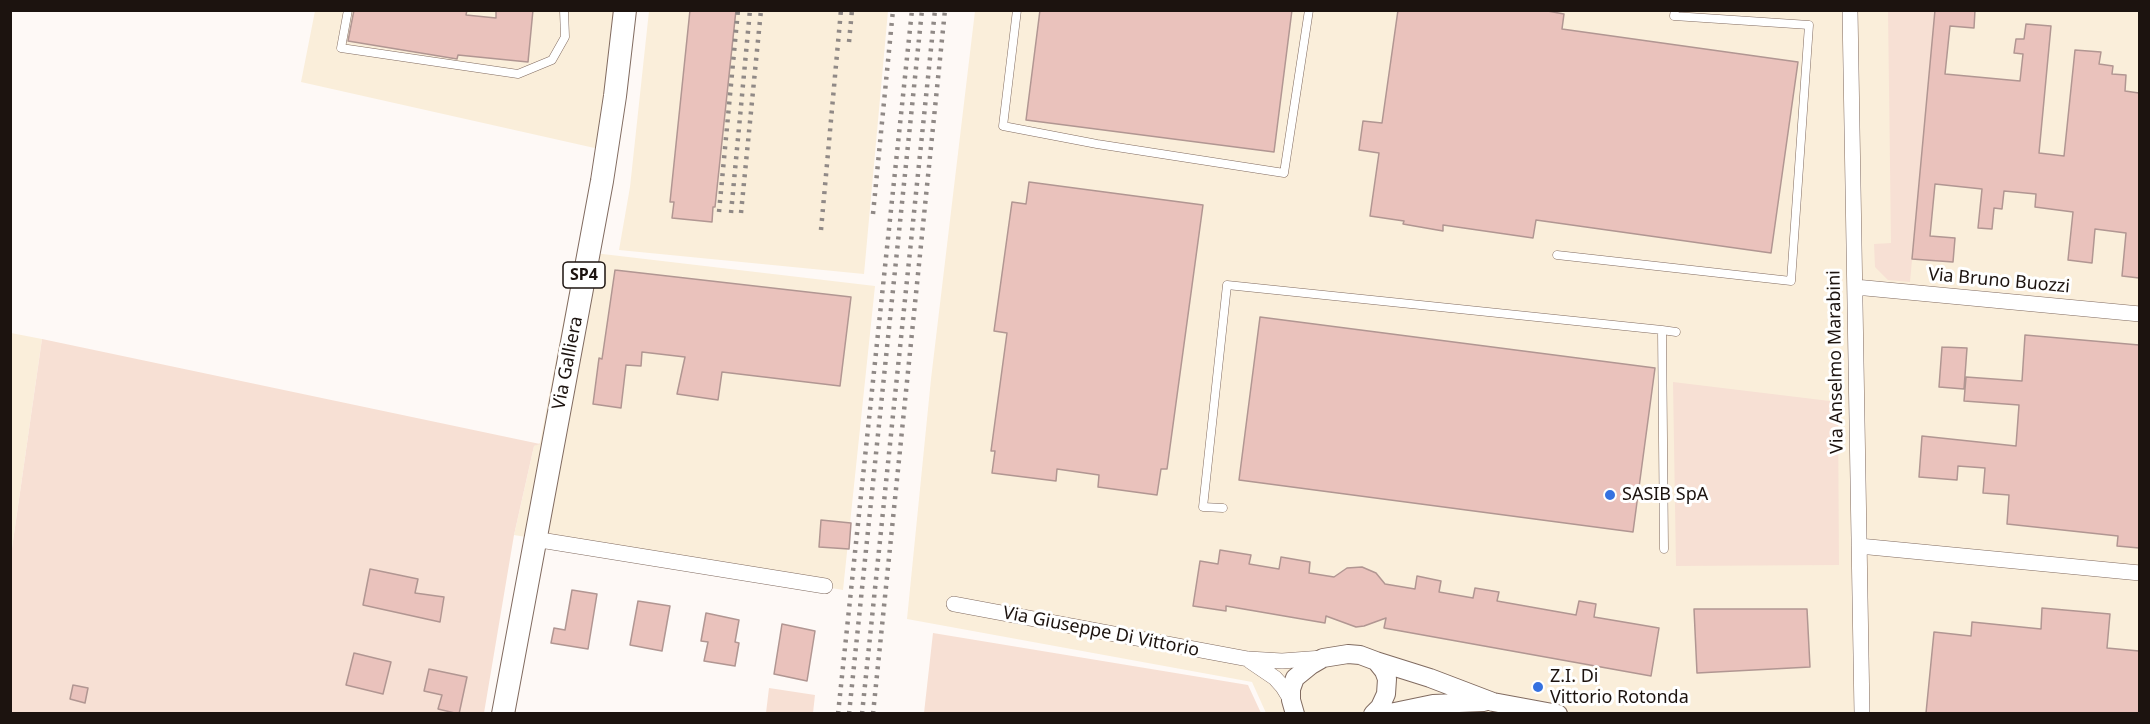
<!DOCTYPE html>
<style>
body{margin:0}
#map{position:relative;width:2150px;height:724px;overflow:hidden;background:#fef9f6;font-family:"Noto Sans",sans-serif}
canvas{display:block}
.frame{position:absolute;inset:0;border:12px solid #1c130f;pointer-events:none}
</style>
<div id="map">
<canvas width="2150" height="724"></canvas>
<div class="frame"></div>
</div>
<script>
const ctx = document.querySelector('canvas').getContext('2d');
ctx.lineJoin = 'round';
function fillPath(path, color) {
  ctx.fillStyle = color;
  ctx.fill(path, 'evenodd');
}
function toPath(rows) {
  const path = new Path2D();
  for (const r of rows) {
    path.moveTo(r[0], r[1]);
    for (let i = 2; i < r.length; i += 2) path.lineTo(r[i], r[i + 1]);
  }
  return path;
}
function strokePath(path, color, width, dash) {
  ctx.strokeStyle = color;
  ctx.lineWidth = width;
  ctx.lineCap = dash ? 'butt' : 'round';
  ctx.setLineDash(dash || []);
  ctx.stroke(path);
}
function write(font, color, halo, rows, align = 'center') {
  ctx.font = font + ' "Noto Sans",sans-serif';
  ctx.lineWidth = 6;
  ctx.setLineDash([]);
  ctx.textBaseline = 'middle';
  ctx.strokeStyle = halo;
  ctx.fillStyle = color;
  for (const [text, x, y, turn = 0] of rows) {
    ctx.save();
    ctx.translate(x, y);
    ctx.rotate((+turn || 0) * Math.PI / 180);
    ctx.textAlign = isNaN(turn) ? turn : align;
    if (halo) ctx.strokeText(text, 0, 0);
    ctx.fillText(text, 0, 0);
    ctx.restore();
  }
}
fillPath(toPath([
 [315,11,619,11,599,149,301,82],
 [649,11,888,11,864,274,619,250,630,187],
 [975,11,2139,11,2139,713,1266,713,1252,682,907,619,931,379],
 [577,251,875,286,843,590,514,535,534,446,540,443],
 [11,333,42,339,11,555]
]), '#faeeda');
fillPath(toPath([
 [1888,11,1935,11,1910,282,1888,280,1875,267,1874,244,1891,243],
 [42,339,540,444,534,446,514,535,484,713,11,714,11,555],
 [1673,382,1838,402,1839,565,1676,566],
 [933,633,1248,685,1261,713,924,713],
 [769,688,815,695,813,713,766,713]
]), '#f7e0d4');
const building = toPath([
 [354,10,467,10,466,15,496,18,496,10,533,10,528,62,458,55,457,59,348,41,354,10],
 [690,10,736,10,715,207,713,207,712,222,672,218,674,202,670,202,690,10],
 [1040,10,1292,10,1274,152,1026,120,1040,10],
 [1398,10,1542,10,1564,14,1562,29,1798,62,1771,253,1536,220,1533,238,1443,225,1443,231,1403,224,1404,221,1370,216,1379,153,1359,150,1363,121,1382,123,1398,10],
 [1935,10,1975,10,1974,28,1950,26,1945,74,2020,81,2023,54,2014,53,2016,39,2024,39,2026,24,2051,26,2039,153,2064,156,2075,50,2101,52,2099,64,2113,66,2112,74,2126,75,2125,91,2139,93,2139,278,2122,276,2126,233,2095,229,2092,263,2068,260,2073,212,2035,207,2036,194,2004,191,2002,209,1994,208,1992,229,1978,228,1982,189,1935,184,1930,236,1955,238,1953,262,1912,259,1935,10],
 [1029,182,1203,205,1167,469,1161,469,1157,495,1098,487,1099,475,1057,469,1056,481,992,473,995,451,991,451,1007,333,994,331,1012,202,1026,204,1029,182],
 [615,270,851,297,840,386,722,372,718,400,677,394,685,357,642,352,641,366,626,365,621,408,593,404,599,358,602,359,615,270],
 [1260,317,1655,368,1633,532,1239,480,1260,317],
 [2025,335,2139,345,2139,548,2117,546,2118,536,2007,524,2009,495,1983,493,1985,468,1958,466,1957,480,1919,477,1922,436,2016,446,2019,405,1964,401,1966,377,2022,381,2025,335],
 [1942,347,1967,348,1964,389,1939,387,1942,347],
 [821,520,851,523,849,549,819,547,821,520],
 [1220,550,1251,555,1249,564,1279,569,1281,557,1310,562,1309,573,1334,577,1347,568,1362,567,1376,573,1385,584,1415,589,1417,576,1441,581,1439,592,1473,598,1475,588,1499,592,1497,601,1576,615,1579,601,1596,604,1594,617,1659,628,1651,676,1384,628,1386,618,1364,626,1356,627,1326,616,1325,623,1226,606,1226,611,1193,606,1200,561,1218,564,1220,550],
 [370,569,418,579,415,593,444,597,440,622,363,605,370,569],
 [572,590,597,594,588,649,551,643,554,628,565,630,572,590],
 [638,601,670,606,662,651,630,645,638,601],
 [2042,608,2110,614,2107,648,2139,651,2139,714,1926,713,1934,632,1971,636,1972,622,2041,629,2042,608],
 [1694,609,1807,609,1810,667,1697,673,1694,609],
 [706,613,739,620,735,642,739,643,735,666,704,661,708,642,701,641,706,613],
 [782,624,815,631,807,681,774,674,782,624],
 [354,653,391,662,383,694,346,685,354,653],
 [429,669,467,677,459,714,438,709,442,695,424,691,429,669],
 [73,685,88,688,85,703,70,699,73,685]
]);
fillPath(building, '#eac2bc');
strokePath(building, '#b19692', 1.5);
const service = toPath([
 [348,10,341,48,518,74,552,60,565,37,564,10],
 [1017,10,1003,126,1097,144,1284,173,1309,10],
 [1557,255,1791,281,1809,25,1674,16,1675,10],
 [1662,330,1676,332],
 [1223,508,1203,507,1227,285,1662,330,1664,549]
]);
const minor = toPath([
 [1850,10,1862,714],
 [1855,287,2140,314],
 [534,539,825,586],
 [1859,546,2140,573],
 [954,604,1248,659,1282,661,1323,658],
 [1250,661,1275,678,1283,687,1291,700]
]);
const tertiary = toPath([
 [1376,661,1430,678,1493,702,1558,714],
 [1295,714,1291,700,1291,689,1295,678,1311,665,1323,658,1348,654,1360,655,1376,661,1384,671,1387,679,1386,694,1380,707,1373,714],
 [1385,714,1433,704,1484,702]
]);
const primary = toPath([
 [503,714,602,181,615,96,625,10]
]);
strokePath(service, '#816b60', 9);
strokePath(minor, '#816b60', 16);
strokePath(tertiary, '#816b60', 20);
strokePath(primary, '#816b60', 24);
strokePath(service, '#fff', 8);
strokePath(minor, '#fff', 15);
strokePath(tertiary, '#fff', 18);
strokePath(primary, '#fff', 22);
strokePath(toPath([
 [849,42,852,10],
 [719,212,738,10],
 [731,213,750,10],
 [741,213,761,10],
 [873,214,893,10],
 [821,230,841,10],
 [838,714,912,10],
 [849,714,922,10],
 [862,714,935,10],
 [873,714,945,10]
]), '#908986', 4.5, [3, 6]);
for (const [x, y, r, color] of [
 [1610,495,6,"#3571e0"],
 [1538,687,6,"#3571e0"]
]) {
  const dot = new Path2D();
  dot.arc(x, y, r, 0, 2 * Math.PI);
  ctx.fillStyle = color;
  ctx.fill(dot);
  strokePath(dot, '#fff', 2);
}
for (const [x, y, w] of [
 [584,275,42]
]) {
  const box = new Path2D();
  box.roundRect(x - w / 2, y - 13, w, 26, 4.5);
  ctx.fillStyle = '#fff';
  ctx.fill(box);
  strokePath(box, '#1c130f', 1.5);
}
write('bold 16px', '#1c130f', null, [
 ["SP4",584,275]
]);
write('18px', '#1c130f', '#fff', [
 ["Via Bruno Buozzi",1999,281,5],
 ["Via Anselmo Marabini",1836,362,-91],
 ["Via Galliera",568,363,-79],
 ["Via Giuseppe Di Vittorio",1101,632,11]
]);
write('18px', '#1c130f', '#fff', [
 ["SASIB SpA",1622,495],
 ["Z.I. Di",1550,677],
 ["Vittorio Rotonda",1550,698]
], 'left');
</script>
